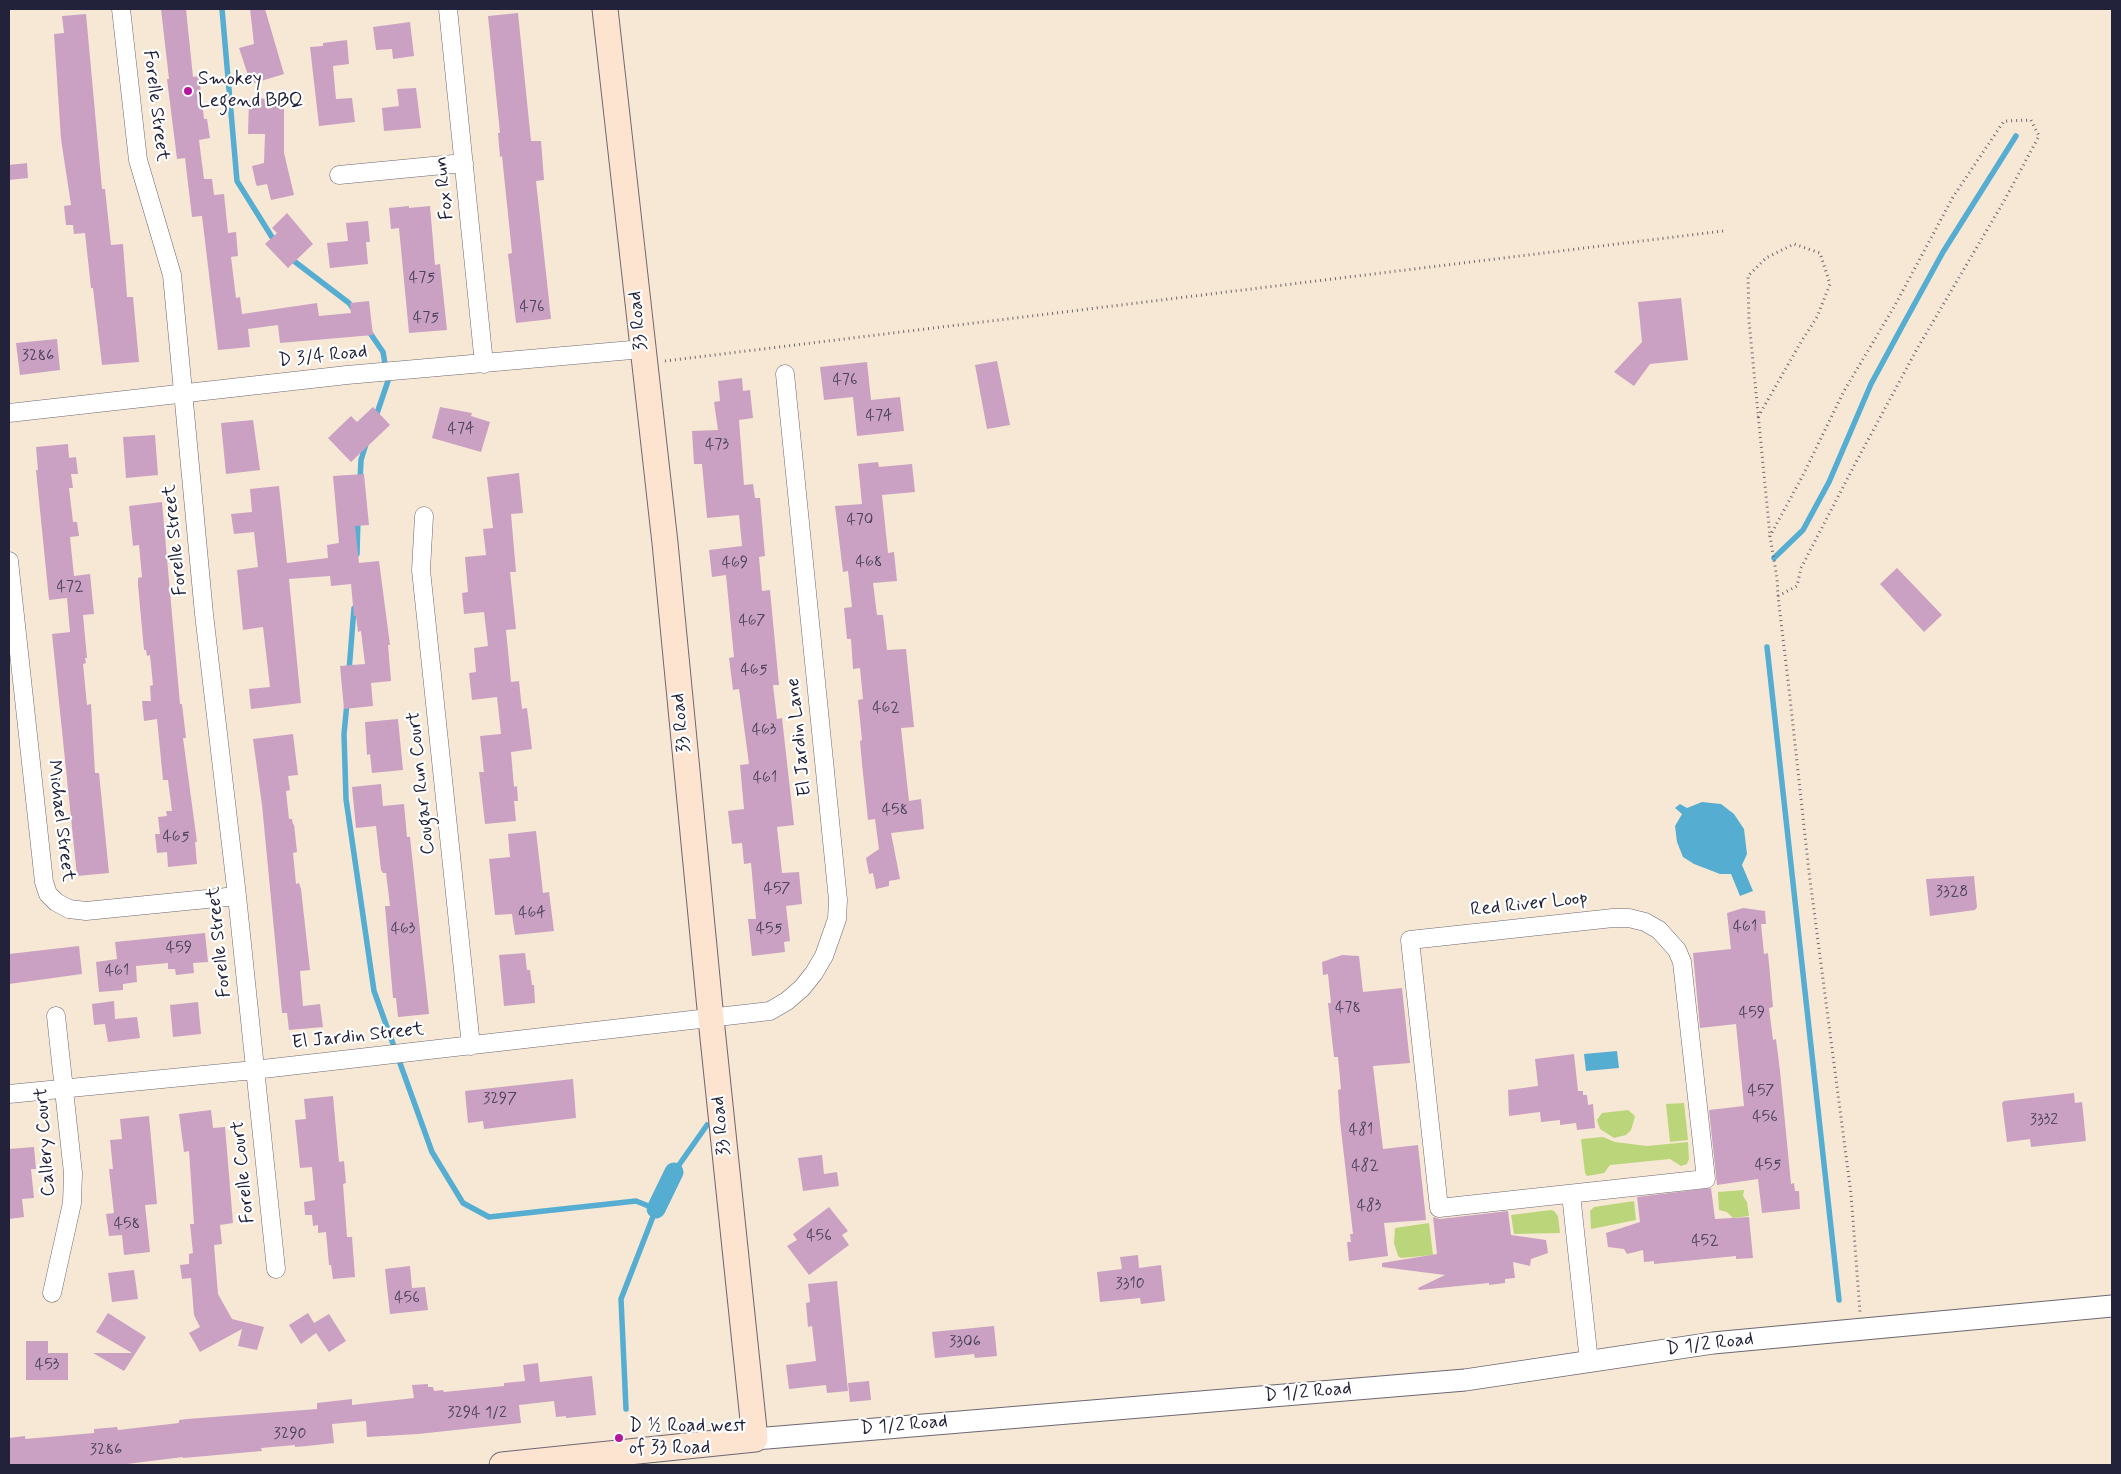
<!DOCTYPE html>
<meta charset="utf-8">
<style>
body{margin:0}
#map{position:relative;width:2121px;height:1474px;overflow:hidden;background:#f7e8d5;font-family:Mynerve,sans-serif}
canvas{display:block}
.frame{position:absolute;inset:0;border:10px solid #22223b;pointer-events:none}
</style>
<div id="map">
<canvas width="2121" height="1474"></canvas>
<div class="frame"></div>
</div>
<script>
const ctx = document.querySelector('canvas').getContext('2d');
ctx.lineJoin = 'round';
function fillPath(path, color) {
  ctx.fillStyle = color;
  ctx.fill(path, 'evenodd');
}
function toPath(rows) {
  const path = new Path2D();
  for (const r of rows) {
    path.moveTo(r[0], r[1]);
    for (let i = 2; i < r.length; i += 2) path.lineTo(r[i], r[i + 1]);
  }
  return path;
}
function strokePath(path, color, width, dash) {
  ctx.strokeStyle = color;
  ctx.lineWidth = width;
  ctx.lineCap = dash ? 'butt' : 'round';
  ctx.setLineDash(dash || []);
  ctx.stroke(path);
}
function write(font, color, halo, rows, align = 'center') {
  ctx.font = font + ' Mynerve,sans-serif';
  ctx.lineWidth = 4.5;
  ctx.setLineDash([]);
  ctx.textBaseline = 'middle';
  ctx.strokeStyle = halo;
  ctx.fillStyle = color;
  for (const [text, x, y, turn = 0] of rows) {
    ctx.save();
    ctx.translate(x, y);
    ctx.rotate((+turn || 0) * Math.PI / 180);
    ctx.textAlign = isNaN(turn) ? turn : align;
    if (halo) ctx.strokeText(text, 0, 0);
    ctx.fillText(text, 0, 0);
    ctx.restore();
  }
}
fillPath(toPath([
 [1684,1103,1688,1140,1670,1142,1666,1104],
 [1628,1110,1635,1116,1634,1120,1631,1130,1626,1135,1614,1138,1600,1129,1597,1120,1602,1113],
 [1603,1137,1615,1142,1647,1146,1688,1142,1689,1159,1687,1164,1681,1166,1670,1159,1610,1165,1604,1173,1587,1176,1585,1173,1581,1139],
 [1744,1190,1743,1196,1747,1202,1749,1216,1733,1218,1727,1212,1719,1210,1718,1192],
 [1634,1201,1636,1220,1591,1229,1590,1211,1594,1207],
 [1551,1210,1554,1211,1558,1216,1560,1233,1514,1234,1511,1215],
 [1429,1223,1433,1255,1401,1258,1398,1256,1394,1243,1395,1228]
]), '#bbd57a');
fillPath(toPath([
 [1702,802,1721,804,1734,814,1744,829,1747,854,1742,865,1753,891,1740,896,1731,874,1720,874,1694,864,1683,857,1677,842,1675,826,1682,814,1675,808,1680,804,1687,808],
 [1617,1051,1619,1068,1586,1071,1584,1054]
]), '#56add2');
strokePath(toPath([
 [222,9,237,181,275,242],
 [290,258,349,303,354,310],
 [368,330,383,352,388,381,375,419],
 [360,481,361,460,366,444],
 [357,554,358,518],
 [1774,558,1803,530,1829,482,1871,384,1904,323,1943,252,2016,136],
 [1767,647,1839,1300],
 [349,671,354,608],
 [347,703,344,734,346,799,374,991,432,1152,463,1203,489,1217,636,1201,656,1209,621,1299,626,1409],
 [674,1172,707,1125]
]), '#56add2', 5.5);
strokePath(toPath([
 [656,1209,674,1172]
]), '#56add2', 19);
fillPath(toPath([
 [161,9,186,9,193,77,199,76,204,119,207,119,210,138,199,140,204,179,212,179,214,195,224,194,228,233,236,232,238,256,231,257,236,298,240,297,242,314,317,303,319,316,351,313,350,303,369,301,373,335,280,343,278,325,248,329,250,347,218,350,202,216,192,217,185,158,177,159,167,79,169,79],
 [250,9,265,9,284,74,251,84,239,48,254,44],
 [518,13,531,141,541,141,544,180,536,181,551,319,516,323,508,254,512,253,502,156,500,157,498,133,500,133,488,16],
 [86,14,102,189,105,189,111,245,123,244,127,297,133,297,139,362,102,365,93,288,91,288,85,233,74,234,73,225,66,225,64,206,71,205,61,139,54,34,64,33,62,16],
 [410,22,414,56,393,59,392,49,376,50,373,27],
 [347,40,349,64,333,66,336,99,352,98,355,122,319,126,310,47,323,46,323,43],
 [416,88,421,128,384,131,382,108,399,106,397,89],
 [255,98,284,100,284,153,294,195,271,200,267,184,257,186,256,184,252,166,264,163,265,134,248,134,249,100,256,100],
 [27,163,28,178,9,180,9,165],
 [409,206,409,208,430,206,435,265,440,264,447,330,409,333,399,228,391,229,389,208],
 [287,213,313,244,288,268,265,244,277,233,272,228],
 [368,221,370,242,366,242,368,264,330,268,327,243,348,241,346,223],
 [1681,298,1688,360,1650,364,1634,386,1614,372,1642,342,1638,302],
 [57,339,60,370,20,375,16,343],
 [997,361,1010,425,987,429,975,365],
 [867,362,871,400,900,397,904,431,857,436,853,397,824,400,820,367],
 [742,378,743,391,750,390,753,418,739,420,744,485,753,484,755,498,760,498,765,556,759,557,762,591,770,590,779,685,773,685,777,719,782,718,794,825,777,827,782,873,799,872,802,904,786,906,790,941,784,942,785,952,752,956,748,919,756,919,751,863,744,864,742,843,732,844,728,811,744,809,740,765,749,764,739,689,733,690,729,658,734,657,726,575,712,577,709,550,742,546,739,515,707,518,702,464,694,464,692,431,718,430,714,402,720,401,718,381],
 [373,407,390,425,351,462,328,438,351,416,357,422],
 [440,407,472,413,471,416,490,422,481,452,432,438],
 [253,420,260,470,226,474,221,423],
 [155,435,158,475,126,478,123,437],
 [68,444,69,458,76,457,78,474,71,474,73,488,69,488,73,522,77,522,79,536,70,537,74,576,90,574,94,614,83,615,87,658,85,658,86,663,83,664,87,705,91,704,95,773,99,773,109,873,77,876,52,634,70,632,67,598,49,600,36,470,38,470,36,447],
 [878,462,879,467,912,464,915,492,882,495,888,553,894,552,897,581,873,583,877,615,883,615,887,650,906,649,914,727,901,728,909,801,921,799,924,829,891,833,900,879,889,881,889,886,876,889,873,873,869,874,866,858,879,849,875,819,868,820,862,764,860,741,862,740,858,700,863,699,860,668,853,669,851,639,847,639,844,608,852,607,848,571,843,572,835,506,862,504,858,464],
 [519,473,523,513,511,514,516,572,510,572,516,629,506,630,511,682,519,681,522,709,527,708,532,749,511,752,514,787,517,786,518,801,514,801,516,821,485,824,479,772,484,772,480,736,501,734,497,697,472,700,469,673,476,672,474,648,488,646,484,612,464,614,462,593,468,592,465,557,486,555,483,529,493,528,487,477],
 [364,474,369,525,355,526,359,563,379,561,390,645,388,645,391,681,371,683,373,706,344,709,340,666,365,664,361,631,358,632,356,616,354,616,351,584,331,586,330,576,289,579,301,703,251,709,249,689,270,687,263,627,243,630,237,570,258,567,254,532,234,534,231,514,252,512,250,489,279,486,287,563,328,558,327,545,339,543,333,476],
 [162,502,180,704,182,704,186,738,183,738,197,842,195,842,197,864,168,867,167,852,157,853,155,834,160,834,158,817,167,816,166,811,172,811,168,780,163,780,157,719,144,721,142,701,151,701,150,686,153,685,150,655,147,656,146,650,144,650,138,585,138,578,142,577,139,545,133,546,129,506],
 [1897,568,1942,615,1924,632,1880,584],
 [398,719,403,770,372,773,370,754,367,755,365,722],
 [293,734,298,775,288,776,290,790,286,791,289,819,292,819,293,825,294,824,297,852,293,853,296,884,299,883,301,889,310,970,300,971,303,1006,320,1004,323,1027,289,1030,287,1013,282,1013,262,805,253,739],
 [381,784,383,806,404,804,407,837,410,837,429,1014,398,1017,396,998,393,998,385,906,390,906,386,873,383,873,381,870,376,826,356,828,352,787],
 [536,831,543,893,549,892,554,931,515,935,512,914,495,915,489,859,510,857,508,834],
 [1974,876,1977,907,1975,910,1930,916,1926,879],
 [1743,908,1765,911,1766,924,1761,924,1764,954,1768,953,1773,1007,1769,1008,1773,1040,1776,1039,1780,1071,1791,1184,1794,1183,1795,1191,1799,1191,1800,1209,1762,1213,1758,1179,1717,1185,1709,1110,1744,1106,1736,1024,1700,1028,1693,953,1731,949,1727,913],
 [205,933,208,962,193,963,194,973,176,975,175,969,168,969,168,963,136,966,137,982,123,984,123,990,99,992,96,962,117,959,115,942],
 [79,946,82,974,9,984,9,954],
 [525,953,527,970,530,970,532,985,534,985,535,1003,504,1006,499,955],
 [1342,955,1359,956,1363,992,1402,988,1410,1063,1373,1066,1383,1149,1418,1145,1426,1220,1384,1223,1388,1256,1349,1261,1347,1242,1351,1242,1350,1234,1353,1234,1340,1121,1338,1090,1341,1089,1338,1057,1334,1057,1328,1003,1331,1003,1328,974,1323,975,1322,962],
 [114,1001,115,1019,137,1017,140,1038,108,1042,105,1024,94,1025,92,1004],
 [198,1002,201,1034,173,1037,170,1005],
 [1574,1054,1578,1091,1583,1091,1583,1095,1587,1095,1588,1105,1593,1104,1595,1128,1577,1130,1576,1123,1560,1125,1560,1120,1541,1122,1540,1112,1509,1116,1508,1090,1538,1086,1535,1059],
 [573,1079,576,1118,484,1129,483,1121,468,1123,465,1091],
 [2074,1093,2075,1103,2082,1102,2086,1141,2031,1147,2030,1139,2007,1142,2002,1103,2004,1101],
 [333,1096,339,1162,344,1161,346,1183,343,1184,347,1237,352,1237,355,1277,333,1279,331,1265,329,1265,326,1232,318,1233,318,1225,313,1226,312,1215,305,1215,304,1202,315,1200,312,1167,300,1168,295,1120,306,1119,304,1099],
 [211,1110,213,1128,225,1127,233,1223,220,1225,222,1244,214,1245,218,1294,232,1319,264,1327,257,1350,238,1346,242,1329,200,1352,189,1333,200,1327,194,1315,191,1278,182,1279,180,1265,189,1264,189,1254,193,1253,190,1224,194,1224,189,1151,184,1152,179,1114],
 [149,1116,157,1204,145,1205,150,1252,124,1255,122,1235,109,1236,106,1214,114,1213,109,1169,113,1169,110,1140,122,1139,120,1119],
 [34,1147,36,1169,31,1169,34,1198,22,1199,24,1217,9,1219,9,1149],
 [822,1155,824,1174,837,1172,839,1186,803,1191,798,1158],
 [1711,1188,1715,1219,1749,1217,1753,1258,1736,1259,1736,1256,1654,1264,1654,1261,1644,1262,1643,1250,1627,1254,1624,1249,1608,1247,1606,1233,1640,1222,1637,1197],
 [829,1207,848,1231,842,1235,849,1245,809,1275,787,1246,797,1240,793,1234],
 [1508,1211,1511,1235,1546,1240,1548,1253,1531,1259,1530,1266,1513,1262,1515,1278,1505,1279,1505,1283,1489,1285,1489,1283,1419,1290,1418,1288,1445,1275,1382,1267,1382,1263,1437,1254,1433,1217,1440,1219],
 [1138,1255,1139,1268,1161,1265,1165,1301,1141,1304,1140,1298,1100,1302,1097,1272,1122,1269,1120,1257],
 [410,1266,412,1288,425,1287,428,1310,390,1314,385,1269],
 [134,1270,138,1299,112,1302,108,1273],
 [837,1281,848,1391,827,1393,826,1385,789,1389,786,1365,816,1361,812,1326,808,1327,806,1303,810,1302,808,1284],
 [108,1313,146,1337,124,1371,93,1353,132,1353,96,1332],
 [308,1313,314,1323,329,1314,346,1341,329,1352,316,1333,301,1344,289,1325],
 [994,1326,997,1356,975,1358,974,1354,935,1358,932,1332],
 [26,1341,48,1341,48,1353,68,1353,68,1380,26,1380],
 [538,1363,540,1382,592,1376,596,1415,566,1418,566,1416,556,1417,554,1401,519,1405,521,1423,418,1434,367,1437,366,1421,332,1424,334,1443,307,1446,295,1447,295,1445,261,1448,262,1451,183,1458,183,1457,119,1465,9,1465,9,1438,25,1436,25,1439,94,1433,94,1429,117,1427,118,1430,179,1423,179,1420,187,1419,317,1409,317,1403,352,1399,352,1405,414,1398,412,1385,428,1384,428,1387,433,1387,434,1391,443,1390,444,1392,504,1386,504,1383,525,1381,523,1365],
 [869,1381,871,1400,850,1402,848,1383]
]), '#caa1c2');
const minor = toPath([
 [121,9,138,160,172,275,204,614,237,896,276,1269],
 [448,9,484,364],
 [339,175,464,163],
 [9,413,347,375,643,349],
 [424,516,421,570,471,1046],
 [9,561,44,882,48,894,56,902,69,909,86,911,237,896],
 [1613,918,1629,918,1645,922,1659,930,1677,950,1682,962,1706,1179,1439,1208,1410,940,1613,918],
 [9,1094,254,1070,770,1011,787,1001,802,988,814,973,824,956,837,919,838,900,785,374],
 [1571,1194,1589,1362],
 [52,1293,72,1203,73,1173,56,1016]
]);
const tertiary = toPath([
 [755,1439,1465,1380,1713,1343,2112,1306]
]);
const secondary = toPath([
 [502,1465,755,1439,711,1019,665,543,605,9]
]);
strokePath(minor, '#6d6771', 19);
strokePath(tertiary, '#6d6771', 23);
strokePath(secondary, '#6d6771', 27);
strokePath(toPath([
 [665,361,1723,231],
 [1758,417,1801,342,1817,317,1830,284,1820,253,1794,244,1766,258,1748,276,1749,321,1770,536],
 [1778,596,1797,586,1801,568,1855,464,1917,349,2004,201,2039,136,2031,120,2004,121,1953,197,1894,307,1844,391,1802,477,1770,536,1777,578,1778,596,1789,689,1809,872,1851,1194,1860,1312]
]), '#6d6771', 3, [1, 4]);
strokePath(minor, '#fff', 18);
strokePath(tertiary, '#fff', 21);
strokePath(secondary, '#fde4d1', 25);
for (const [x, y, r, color] of [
 [188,91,5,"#b5179e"],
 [619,1438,5,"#b5179e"]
]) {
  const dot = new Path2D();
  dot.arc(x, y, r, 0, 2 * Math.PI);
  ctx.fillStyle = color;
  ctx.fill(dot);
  strokePath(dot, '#fff', 2);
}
write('16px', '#4c425d', null, [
 ["475",422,279],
 ["476",532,308],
 ["475",426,319],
 ["3286",38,357],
 ["476",845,381],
 ["474",879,417],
 ["474",461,430],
 ["473",717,446],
 ["470",860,521],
 ["468",869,563],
 ["469",735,564],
 ["472",70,588],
 ["467",752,622],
 ["465",754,671],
 ["462",886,709],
 ["463",764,731],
 ["461",765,779],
 ["458",895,811],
 ["465",176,838],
 ["457",777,890],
 ["3328",1952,893],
 ["464",532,914],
 ["461",1745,928],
 ["463",403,930],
 ["455",769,930],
 ["459",179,949],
 ["461",117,972],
 ["478",1348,1009],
 ["459",1752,1014],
 ["457",1761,1092],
 ["3297",500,1100],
 ["456",1765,1118],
 ["3332",2044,1121],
 ["481",1361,1131],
 ["455",1768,1166],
 ["482",1365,1167],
 ["483",1369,1207],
 ["458",127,1225],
 ["456",819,1237],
 ["452",1705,1242],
 ["3310",1130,1285],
 ["456",407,1299],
 ["3306",965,1343],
 ["453",47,1366],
 ["3294 1/2",477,1414],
 ["3290",290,1435],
 ["3286",106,1451]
]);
write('19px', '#22223b', '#fff', [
 ["Smokey",198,80],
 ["Legend BBQ",198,102],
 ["D ½ Road west",629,1427],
 ["of 33 Road",629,1449]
], 'left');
write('19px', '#22223b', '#fff', [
 ["Forelle Street",155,106,83],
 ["Fox Run",445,188,-96],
 ["33 Road",639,321,-96],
 ["D 3/4 Road",323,357,-6],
 ["Forelle Street",176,540,-96],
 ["33 Road",682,723,-96],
 ["El Jardin Lane",800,737,-96],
 ["Cougar Run Court",422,783,-96],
 ["Michael Street",60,821,83],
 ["Red River Loop",1529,905,-6],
 ["Forelle Street",220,942,-96],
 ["El Jardin Street",358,1037,-6],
 ["33 Road",722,1126,-96],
 ["Callery Court",46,1142,-94],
 ["Forelle Court",244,1172,-96],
 ["D 1/2 Road",1710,1345,-7],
 ["D 1/2 Road",1308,1393,-5],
 ["D 1/2 Road",904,1426,-5]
]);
</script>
